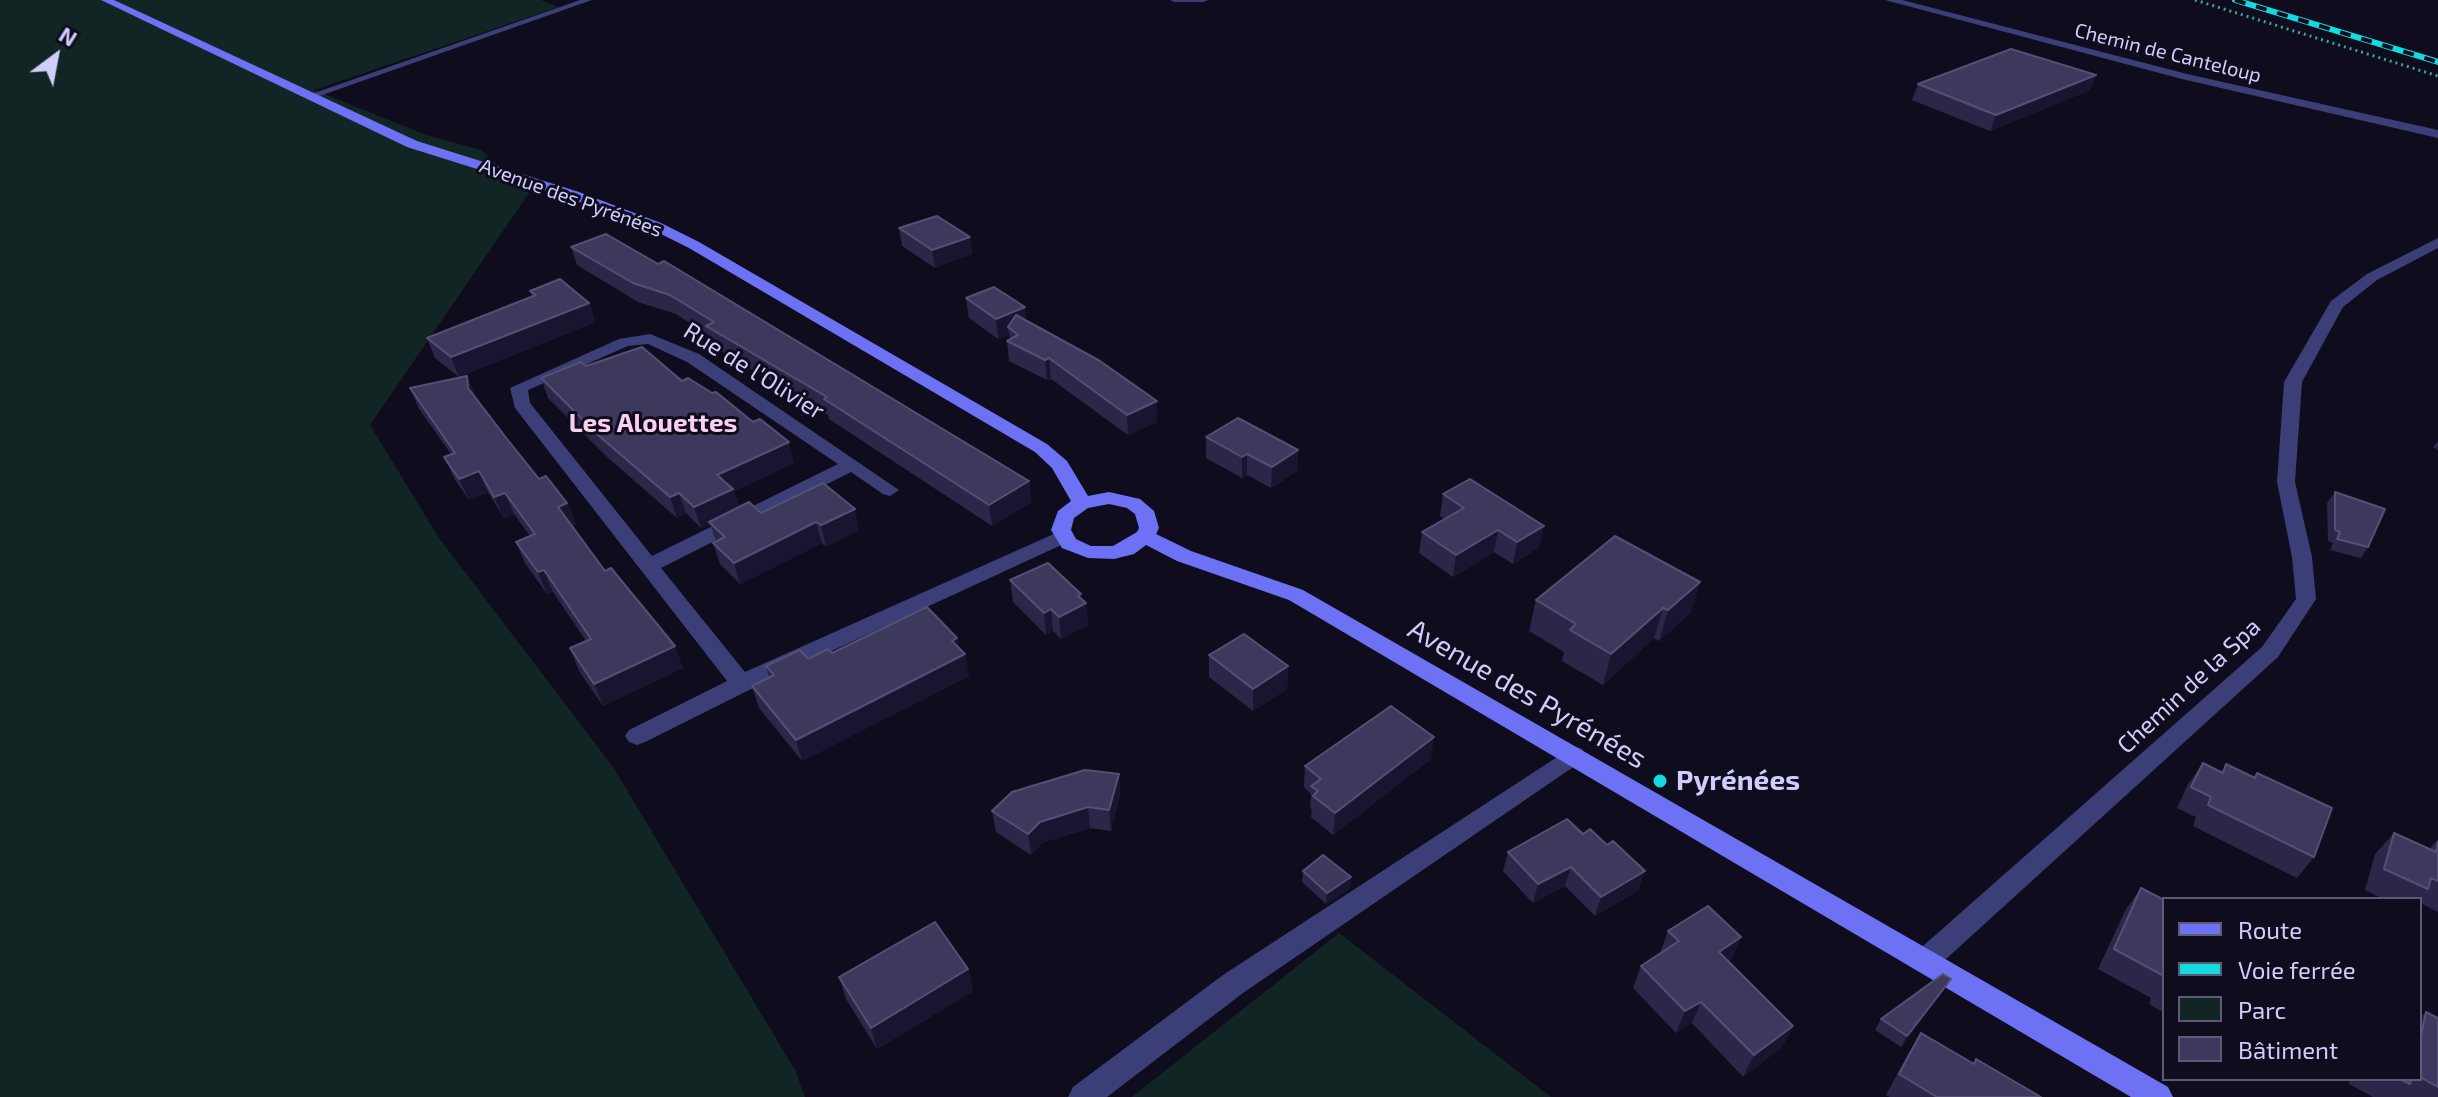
<!DOCTYPE html>
<meta charset="utf-8">
<style>
body{margin:0}
#map{position:relative;width:2438px;height:1097px;overflow:hidden;background:#0f0d1d;font-family:"Exo 2",sans-serif}
canvas{display:block}
.legend{position:absolute;left:2162px;top:897px;width:260px;height:184px;box-sizing:border-box;background:#0f0d1d;border:2px solid #5c5a76;margin:0;padding:10px 14px;list-style:none;font-size:24px;color:#cfcdfb}
.legend li{display:flex;align-items:center;gap:16px;height:40px}
.legend b{width:40px;border:2px solid #5c5a76}
.north{position:absolute;left:16px;top:16px;width:80px;height:80px;-webkit-text-stroke:6px #0f0d1d;paint-order:stroke;rotate:32deg;font-size:22px;font-weight:700;line-height:32px;text-align:center;color:#cfcdfb}
.north::after{content:'';display:block;margin:auto;width:28px;height:36px;background:#cfcdfb;clip-path:polygon(50% 0,100% 100%,50% 72%,0 100%)}
</style>
<div id="map">
<canvas width="2438" height="1097"></canvas>
<ul class="legend">
<li><b style="height:10px;background:#6c72f3"></b>Route</li>
<li><b style="height:10px;background:#13dae1"></b>Voie ferrée</li>
<li><b style="height:22px;background:#112624"></b>Parc</li>
<li><b style="height:22px;background:#3d395c"></b>Bâtiment</li>
</ul>
<div class="north">N</div>
</div>
<script>
const ctx = document.querySelector('canvas').getContext('2d');
ctx.lineJoin = 'round';
function fillPath(path, color) {
  ctx.fillStyle = color;
  ctx.fill(path, 'evenodd');
}
function toPath(rows) {
  const path = new Path2D();
  for (const r of rows) {
    path.moveTo(r[0], r[1]);
    for (let i = 2; i < r.length; i += 2) path.lineTo(r[i], r[i + 1]);
  }
  return path;
}
function strokePath(path, color, width, dash) {
  ctx.strokeStyle = color;
  ctx.lineWidth = width;
  ctx.lineCap = dash ? 'butt' : 'round';
  ctx.setLineDash(dash || []);
  ctx.stroke(path);
}
function write(font, color, halo, rows, align = 'center') {
  ctx.font = font + ' "Exo 2",sans-serif';
  ctx.lineWidth = 6;
  ctx.setLineDash([]);
  ctx.textBaseline = 'middle';
  ctx.strokeStyle = halo;
  ctx.fillStyle = color;
  for (const [text, x, y, turn = 0] of rows) {
    ctx.save();
    ctx.translate(x, y);
    ctx.rotate((+turn || 0) * Math.PI / 180);
    ctx.textAlign = isNaN(turn) ? turn : align;
    if (halo) ctx.strokeText(text, 0, 0);
    ctx.fillText(text, 0, 0);
    ctx.restore();
  }
}
fillPath(toPath([
 [0,0,541,0,558,7,314,90,426,135,481,150,529,193,370,425,439,538,613,767,795,1070,805,1097,0,1097],
 [1339,933,1551,1097,1132,1097]
]), '#112624');
strokePath(toPath([
 [2195,0,2438,76]
]), '#37a597', 3, [2, 4]);
fillPath(toPath([
 [580,0,592,0,311,99,303,97,580,0],
 [1170,0,1208,0,1204,2,1174,2,1170,0]
]), '#3c3e78');
fillPath(toPath([
 [1885,0,1902,0,2187,74,2438,130,2438,138,2182,79,1885,0],
 [2438,238,2438,248,2377,280,2343,307,2302,382,2295,482,2312,557,2316,599,2278,657,1935,969,1925,973,1915,969,1911,961,1915,953,2262,647,2296,599,2292,557,2277,482,2284,382,2331,301,2367,274,2438,238],
 [650,334,699,354,899,490,890,496,883,494,851,472,661,568,745,672,1056,533,1063,531,1073,537,1070,541,775,677,645,742,637,745,629,742,625,736,629,730,727,681,515,408,510,388,619,339,650,334],
 [648,344,687,362,838,464,652,556,530,403,528,390,628,346,648,344],
 [1574,746,1582,749,1586,755,1582,761,1243,993,1107,1097,1068,1097,1073,1087,1223,975,1574,746]
]), '#3c3e78');
fillPath(toPath([
 [101,0,114,0,417,141,579,192,661,223,699,242,1047,444,1067,461,1088,496,1109,492,1140,499,1154,511,1159,528,1156,534,1191,551,1303,590,2168,1087,2173,1097,2131,1097,1289,600,1177,561,1146,545,1134,554,1114,559,1088,558,1062,548,1051,530,1058,511,1071,501,1052,468,1035,452,689,248,651,229,569,198,407,147,101,0],
 [1109,504,1127,508,1135,514,1139,528,1137,532,1113,546,1091,546,1076,539,1071,530,1074,518,1088,508,1109,504]
]), '#6c72f3');
const rail = toPath([
 [2235,0,2438,62]
]);
strokePath(rail, '#13dae1', 6);
strokePath(rail, '#0f0d1d', 4, [11]);
fillPath(toPath([
 [2096,75,2090,90,1990,131,1912,100,1918,84],
 [899,228,970,237,972,254,935,268,902,246],
 [606,234,1029,481,1031,502,992,526,829,419,828,415,711,345,708,335,676,314,638,302,577,265,571,247],
 [530,291,589,303,595,322,459,377,435,358,427,338,532,297],
 [966,298,1025,307,1026,321,1157,401,1157,422,1128,435,1051,379,1047,380,1009,361,1007,341,1010,339,1009,334,998,339,969,318],
 [586,366,682,381,794,463,734,491,739,508,761,513,823,483,859,530,826,547,822,543,740,584,720,564,713,543,716,541,710,524,701,528,686,513,677,518,605,455,548,398,541,378],
 [467,376,476,398,539,479,567,503,576,524,572,526,605,571,683,668,603,706,579,671,570,648,586,641,553,592,547,594,525,563,516,542,530,536,514,514,504,518,488,492,469,500,454,478,444,457,451,454,419,409,410,388],
 [1206,437,1298,450,1297,471,1271,488,1247,475,1242,478,1206,458],
 [2438,441,2438,450,2433,447],
 [2335,492,2368,547,2361,558,2330,550,2333,543,2328,541,2327,503],
 [1443,494,1544,526,1539,547,1513,564,1494,552,1453,577,1419,553,1422,532,1444,519,1440,516],
 [1010,580,1081,594,1082,599,1086,603,1088,625,1061,639,1053,631,1046,635,1013,602],
 [1700,582,1691,612,1659,641,1654,638,1603,685,1562,661,1564,652,1529,631,1536,600],
 [957,638,959,648,969,676,802,761,759,708,752,686,769,678,766,666,832,653],
 [1209,655,1288,666,1287,689,1253,711,1209,677],
 [1431,759,1333,835,1311,817,1312,809,1310,808,1311,794,1304,787,1305,766],
 [2203,763,2221,772,2226,764,2254,777,2257,773,2314,857,2297,878,2193,826,2196,817,2177,808,2188,784],
 [1119,774,1120,795,1111,831,1090,828,1042,843,1031,855,996,832,992,811],
 [1567,819,1639,890,1595,916,1565,886,1533,903,1503,871,1508,852],
 [2394,833,2429,849,2438,839,2438,912,2420,903,2420,899,2384,899,2365,890,2375,854],
 [1303,871,1351,877,1350,888,1326,904,1302,882],
 [2141,888,2164,900,2164,1013,2149,1004,2151,998,2098,969,2126,909],
 [1668,931,1732,959,1729,961,1793,1026,1782,1047,1743,1077,1692,1023,1676,1033,1633,988,1641,966,1660,953],
 [968,969,973,991,877,1049,846,999,839,977],
 [1944,990,1901,1047,1875,1030,1881,1019],
 [2426,1012,2438,1018,2438,1097,2373,1097,2349,1084,2350,1079,2420,1079,2420,1018],
 [1921,1033,1973,1063,1976,1059,2041,1097,1890,1097,1886,1095,1908,1054]
]), '#2b2749');
fillPath(toPath([
 [2096,75,2090,90,1990,131,1996,115],
 [970,237,972,254,935,268,932,250],
 [589,303,595,322,459,377,451,357],
 [1025,307,1027,326,1008,327,1009,334,998,339,996,319],
 [1049,358,1051,379,1047,380,1045,360],
 [467,376,475,396,477,408,468,388],
 [1157,401,1157,422,1128,435,1127,415],
 [789,442,794,463,734,491,739,510,701,528,694,507,717,475],
 [1298,450,1297,471,1271,488,1272,467],
 [1247,454,1247,475,1242,478,1242,457],
 [479,471,488,492,469,500,459,479],
 [1029,481,1031,502,992,526,989,505],
 [505,493,514,514,504,518,494,497],
 [679,493,686,513,677,518,670,497],
 [567,503,576,524,566,528,558,507],
 [855,509,859,530,826,547,821,525],
 [816,522,822,543,740,584,734,563],
 [1544,526,1539,547,1513,564,1517,542],
 [1498,530,1494,552,1453,577,1456,555],
 [544,570,553,592,547,594,538,572],
 [1700,582,1691,612,1659,641,1668,610],
 [1081,594,1082,605,1086,603,1088,625,1061,639,1059,617],
 [1663,608,1654,638,1603,685,1611,654],
 [1051,609,1053,631,1046,635,1044,613],
 [957,638,960,656,965,654,969,676,802,761,796,740],
 [675,646,683,668,603,706,594,684],
 [1288,666,1287,689,1253,711,1253,689],
 [1434,737,1431,759,1333,835,1335,813],
 [1119,774,1120,795,1111,831,1109,810],
 [1088,807,1090,828,1042,843,1031,855,1028,834,1040,822],
 [1571,867,1565,886,1533,903,1538,884],
 [1645,871,1639,890,1595,916,1601,897],
 [1351,877,1350,888,1326,904,1327,893],
 [1741,937,1732,959,1710,974,1719,952],
 [968,969,973,991,877,1049,871,1028],
 [1951,979,1944,990,1901,1047,1907,1036],
 [1701,1002,1692,1023,1676,1033,1685,1011],
 [1793,1026,1782,1047,1743,1077,1754,1055]
]), '#191530');
const building = toPath([
 [2011,49,2096,75,1996,115,1918,84,2011,49],
 [937,216,970,237,932,250,899,228,937,216],
 [606,234,658,264,664,261,1029,481,989,505,824,399,827,397,706,326,714,322,670,295,633,283,571,247,606,234],
 [560,279,589,303,451,357,427,338,536,295,530,291,560,279],
 [994,287,1025,307,996,319,966,298,994,287],
 [1016,315,1100,361,1157,401,1127,415,1049,358,1045,360,1007,341,1018,335,1008,327,1016,315],
 [642,347,682,381,688,378,712,393,716,392,753,422,760,419,789,442,717,475,733,489,694,507,679,493,670,497,598,435,541,378,581,362,586,366,642,347],
 [467,376,468,388,507,439,539,479,546,476,567,503,558,507,605,571,611,568,675,646,594,684,570,648,591,639,544,570,538,572,516,542,535,534,505,493,494,497,479,471,459,479,444,457,455,453,410,388,467,376],
 [1238,418,1298,450,1272,467,1247,454,1242,457,1206,437,1238,418],
 [1470,479,1544,526,1517,542,1498,530,1456,555,1422,532,1464,508,1443,494,1470,479],
 [823,483,855,509,821,525,816,522,734,563,713,543,725,537,709,522,749,502,761,513,823,483],
 [2335,492,2385,509,2368,547,2337,539,2340,532,2335,530,2335,492],
 [1615,536,1700,582,1668,610,1663,608,1611,654,1570,630,1576,624,1536,600,1615,536],
 [1048,563,1081,594,1078,596,1086,603,1059,617,1051,609,1044,613,1010,580,1048,563],
 [927,607,957,638,952,641,965,654,796,740,752,686,774,675,766,666,800,650,808,659,828,649,832,653,927,607],
 [1244,634,1288,666,1253,689,1209,655,1244,634],
 [1391,706,1434,737,1335,813,1313,796,1318,791,1311,786,1321,779,1305,766,1391,706],
 [2203,763,2223,773,2226,764,2255,778,2257,773,2332,808,2314,857,2208,805,2211,797,2191,787,2203,763],
 [1085,770,1119,774,1109,810,1088,807,1040,822,1028,834,992,811,1012,792,1085,770],
 [1567,819,1583,834,1590,829,1607,845,1613,841,1645,871,1601,897,1571,867,1538,884,1508,852,1567,819],
 [2394,833,2436,852,2438,842,2438,881,2431,878,2428,889,2384,869,2394,833],
 [1323,855,1351,877,1327,893,1303,871,1323,855],
 [2141,888,2164,900,2164,976,2114,949,2141,888],
 [1708,906,1741,937,1719,952,1793,1026,1754,1055,1701,1002,1685,1011,1641,966,1679,941,1668,931,1708,906],
 [935,922,968,969,871,1028,839,977,935,922],
 [1943,974,1951,979,1907,1036,1881,1019,1943,974],
 [2426,1012,2438,1018,2438,1087,2420,1077,2420,1041,2426,1012],
 [1921,1033,1974,1064,1976,1059,2041,1097,1937,1097,1899,1074,1921,1033],
 [2400,1079,2412,1079,2410,1084,2400,1079]
]);
fillPath(building, '#3d395c');
strokePath(building, '#545075', 2);
for (const [x, y, r, color] of [
 [1660,781,8,"#13dae1"]
]) {
  const dot = new Path2D();
  dot.arc(x, y, r, 0, 2 * Math.PI);
  ctx.fillStyle = color;
  ctx.fill(dot);
  strokePath(dot, '#0f0d1d', 3);
}
write('20px', '#cfcdfb', '#0f0d1d', [
 ["Chemin de Canteloup",2168,53,14],
 ["Avenue des Pyrénées",571,198,20]
]);
write('24px', '#cfcdfb', '#0f0d1d', [
 ["Rue de l'Olivier",754,371,32],
 ["Chemin de la Spa",2189,686,-43]
]);
write('bold 26px', '#fbcfee', '#0f0d1d', [
 ["Les Alouettes",653,423]
]);
write('28px', '#cfcdfb', '#0f0d1d', [
 ["Avenue des Pyrénées",1527,694,30]
]);
write('bold 28px', '#cfcdfb', '#0f0d1d', [
 ["Pyrénées",1676,781]
], 'left');
</script>
